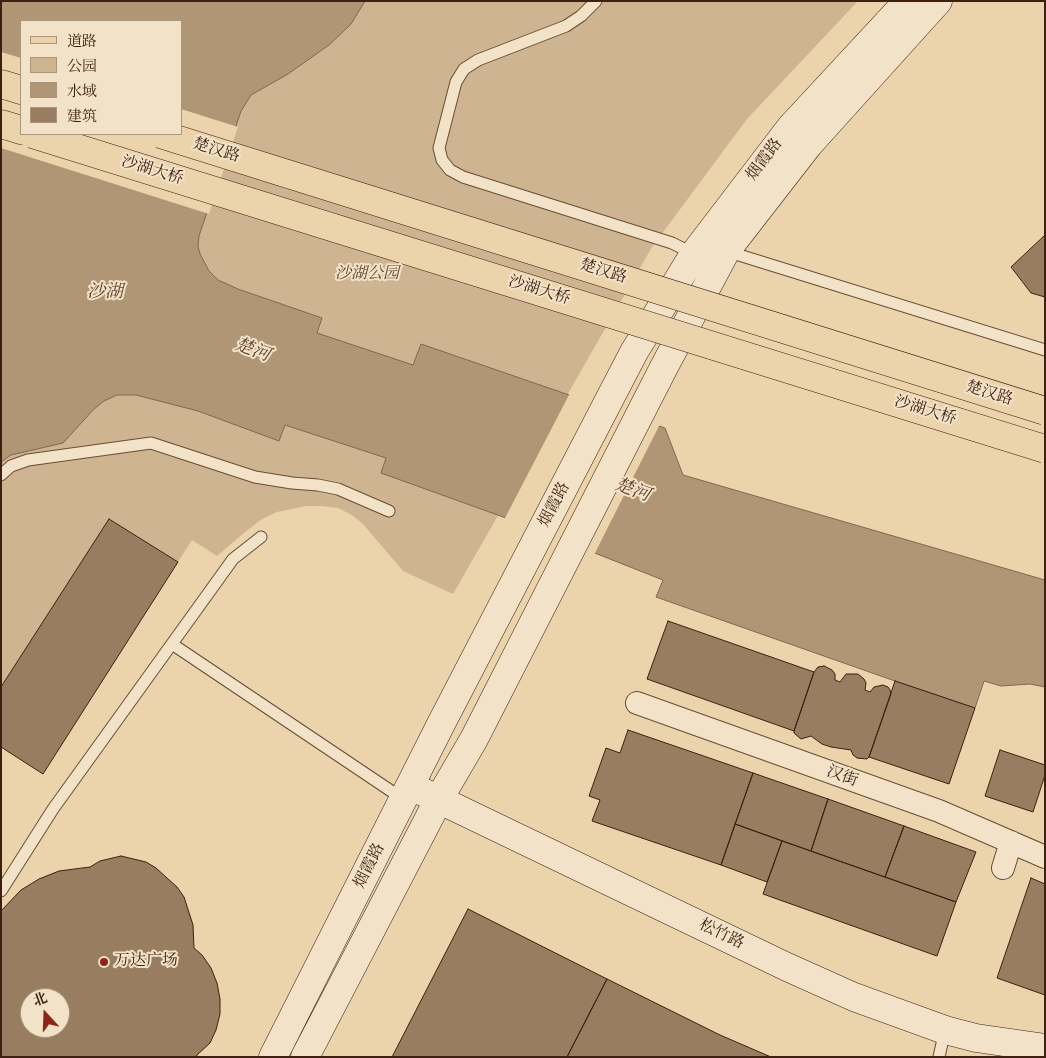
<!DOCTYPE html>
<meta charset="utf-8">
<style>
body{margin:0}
#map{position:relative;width:1046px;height:1058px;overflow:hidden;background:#ebd3ab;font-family:"IM FELL Double Pica","Noto Serif SC",serif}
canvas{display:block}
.frame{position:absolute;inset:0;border:2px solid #3f1f0f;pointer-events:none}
.legend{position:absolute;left:20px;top:20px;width:162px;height:115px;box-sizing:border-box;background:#f2e2c8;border:1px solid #aa947e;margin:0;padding:6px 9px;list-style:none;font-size:15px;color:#3f1f0f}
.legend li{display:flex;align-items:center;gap:10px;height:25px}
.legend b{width:25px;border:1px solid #aa947e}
.north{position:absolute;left:20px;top:988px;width:50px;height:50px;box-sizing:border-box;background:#f2e2c8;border:1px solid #aa947e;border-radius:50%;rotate:340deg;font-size:14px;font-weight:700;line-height:20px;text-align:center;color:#3f1f0f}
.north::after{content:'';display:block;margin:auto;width:18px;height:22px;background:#8f2418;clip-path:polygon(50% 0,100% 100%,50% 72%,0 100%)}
</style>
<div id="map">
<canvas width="1046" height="1058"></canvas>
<div class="frame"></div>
<ul class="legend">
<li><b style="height:6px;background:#ebd3ab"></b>道路</li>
<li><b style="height:14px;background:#ceb490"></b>公园</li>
<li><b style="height:14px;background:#b19676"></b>水域</li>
<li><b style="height:14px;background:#987d60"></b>建筑</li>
</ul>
<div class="north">北</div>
</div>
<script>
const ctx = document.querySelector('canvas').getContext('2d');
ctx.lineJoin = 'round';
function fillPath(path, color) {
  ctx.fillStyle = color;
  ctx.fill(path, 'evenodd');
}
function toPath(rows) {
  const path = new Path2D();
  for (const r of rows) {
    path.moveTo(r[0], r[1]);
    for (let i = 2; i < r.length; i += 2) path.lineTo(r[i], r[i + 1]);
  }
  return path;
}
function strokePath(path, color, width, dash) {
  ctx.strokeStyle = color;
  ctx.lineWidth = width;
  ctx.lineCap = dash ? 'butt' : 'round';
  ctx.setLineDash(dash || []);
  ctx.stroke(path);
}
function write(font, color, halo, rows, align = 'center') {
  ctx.font = font + ' "IM FELL Double Pica","Noto Serif SC",serif';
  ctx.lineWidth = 4;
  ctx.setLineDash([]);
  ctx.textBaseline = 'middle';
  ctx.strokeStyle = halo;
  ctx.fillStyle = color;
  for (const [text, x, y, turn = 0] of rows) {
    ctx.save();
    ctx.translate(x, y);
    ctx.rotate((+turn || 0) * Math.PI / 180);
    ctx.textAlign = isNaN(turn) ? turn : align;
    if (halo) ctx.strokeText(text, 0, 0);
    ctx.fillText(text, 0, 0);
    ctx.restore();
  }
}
fillPath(toPath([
 [1,1,858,1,747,119,652,247,453,594,403,571,363,524,352,515,338,508,322,506,306,506,277,512,262,519,245,532,217,556,192,540,178,562,109,519,1,687],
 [21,21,181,21,181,134,21,134]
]), '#ceb490');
const water = toPath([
 [1,1,365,1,351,24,329,45,288,74,251,95,241,111,199,236,198,246,200,254,209,271,218,280,238,289,322,318,317,333,413,365,421,344,665,428,683,475,1045,580,1045,687,1030,684,1001,686,984,681,975,708,895,681,656,597,663,580,506,518,381,473,386,458,285,425,279,441,198,411,136,395,117,395,104,401,94,409,63,443,11,455,1,462,1,1],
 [21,21,181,21,181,134,21,134,21,21]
]);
fillPath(water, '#b19676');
strokePath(water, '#83664d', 1);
fillPath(toPath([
 [1,52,21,58,21,134,181,134,181,109,238,127,209,214,1,148],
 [570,393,660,424,594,555,504,520]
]), '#ebd3ab');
const building = toPath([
 [1045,235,1045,297,1031,293,1011,267,1045,235],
 [109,519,178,562,43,774,1,747,1,687,109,519],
 [668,621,814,672,794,731,647,679,668,621],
 [824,666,832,670,835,674,835,680,840,682,846,674,858,674,864,679,866,683,865,690,870,692,874,687,883,685,888,687,890,690,891,694,869,757,867,759,857,758,853,755,851,750,831,747,822,744,811,736,801,739,794,733,794,731,814,672,818,667,824,666],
 [895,681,975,708,949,784,869,757,895,681],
 [628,730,753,773,721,865,592,821,600,800,589,796,606,748,620,753,628,730],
 [1000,750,1045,765,1045,775,1033,812,985,796,1000,750],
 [753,773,828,799,811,851,735,824,753,773],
 [828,799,904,826,885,877,811,851,828,799],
 [735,824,782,841,767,882,721,865,735,824],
 [904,826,976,852,956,902,885,877,904,826],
 [782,841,956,902,937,956,763,894,782,841],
 [121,856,146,862,156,868,177,887,184,897,193,925,194,948,202,955,211,968,217,983,220,999,220,1014,216,1030,210,1043,197,1055,197,1057,1,1057,1,911,21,890,39,879,59,871,90,867,100,861,121,856],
 [30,998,60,998,60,1028,30,1028,30,998],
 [1031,878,1045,884,1045,995,997,978,1031,878],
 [468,909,607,979,567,1057,392,1057,468,909],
 [607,979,720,1035,771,1057,567,1057,607,979]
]);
fillPath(building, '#987d60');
strokePath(building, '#3f1f0f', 1);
const lane = toPath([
 [596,1,581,16,566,26,478,60,464,69,456,82,439,148,442,160,450,170,463,177,672,243,694,254],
 [726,251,1045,350],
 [1,475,11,466,28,460,151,443,255,477,292,483,318,485,338,489,389,511],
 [172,644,403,799],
 [1,891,53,809,233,559,261,537],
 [939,1057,945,1030]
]);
const street = toPath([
 [637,703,939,811,1045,857],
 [1003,868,1011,842]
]);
const secondary = toPath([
 [423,792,787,967,854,997,945,1030,976,1038,1045,1048],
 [273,1057,442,722,634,352,694,254,791,127,908,1],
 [305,1057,439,799,474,739,664,367,726,251,809,144,938,1]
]);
const primary = toPath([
 [1,84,21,90],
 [1,124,21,130]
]);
strokePath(lane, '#6a4c36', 13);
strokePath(street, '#6a4c36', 24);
strokePath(secondary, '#3f1f0f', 29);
strokePath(primary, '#3f1f0f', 29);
strokePath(lane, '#f2e2c8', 11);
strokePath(street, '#f2e2c8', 22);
strokePath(secondary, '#f2e2c8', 28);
strokePath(primary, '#ebd3ab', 28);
const primaryBridge = toPath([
 [32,134,1045,449],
 [160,134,1045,411]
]);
strokePath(primaryBridge, '#3f1f0f', 29, []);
strokePath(primaryBridge, '#ebd3ab', 28);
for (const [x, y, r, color] of [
 [104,962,5,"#8f2418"]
]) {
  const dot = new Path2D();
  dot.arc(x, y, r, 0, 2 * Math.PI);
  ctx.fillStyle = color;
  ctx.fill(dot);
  strokePath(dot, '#f2e2c8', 2);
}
write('16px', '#3f1f0f', '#f2e2c8', [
 ["楚汉路",216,151,17],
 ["烟霞路",765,160,-53],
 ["沙湖大桥",152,171,17],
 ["楚汉路",603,272,17],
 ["沙湖大桥",539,291,17],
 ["楚汉路",989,394,17],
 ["沙湖大桥",925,411,17],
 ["烟霞路",555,505,-62],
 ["汉街",842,777,20],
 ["烟霞路",370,866,-63],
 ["松竹路",721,935,26]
]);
write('italic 16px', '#63442f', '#f2e2c8', [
 ["沙湖公园",367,275]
]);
write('16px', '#3f1f0f', '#f2e2c8', [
 ["万达广场",114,962]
], 'left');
write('italic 18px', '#61432e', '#f2e2c8', [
 ["沙湖",105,293],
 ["楚河",252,351,20],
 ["楚河",632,491,20]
]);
</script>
